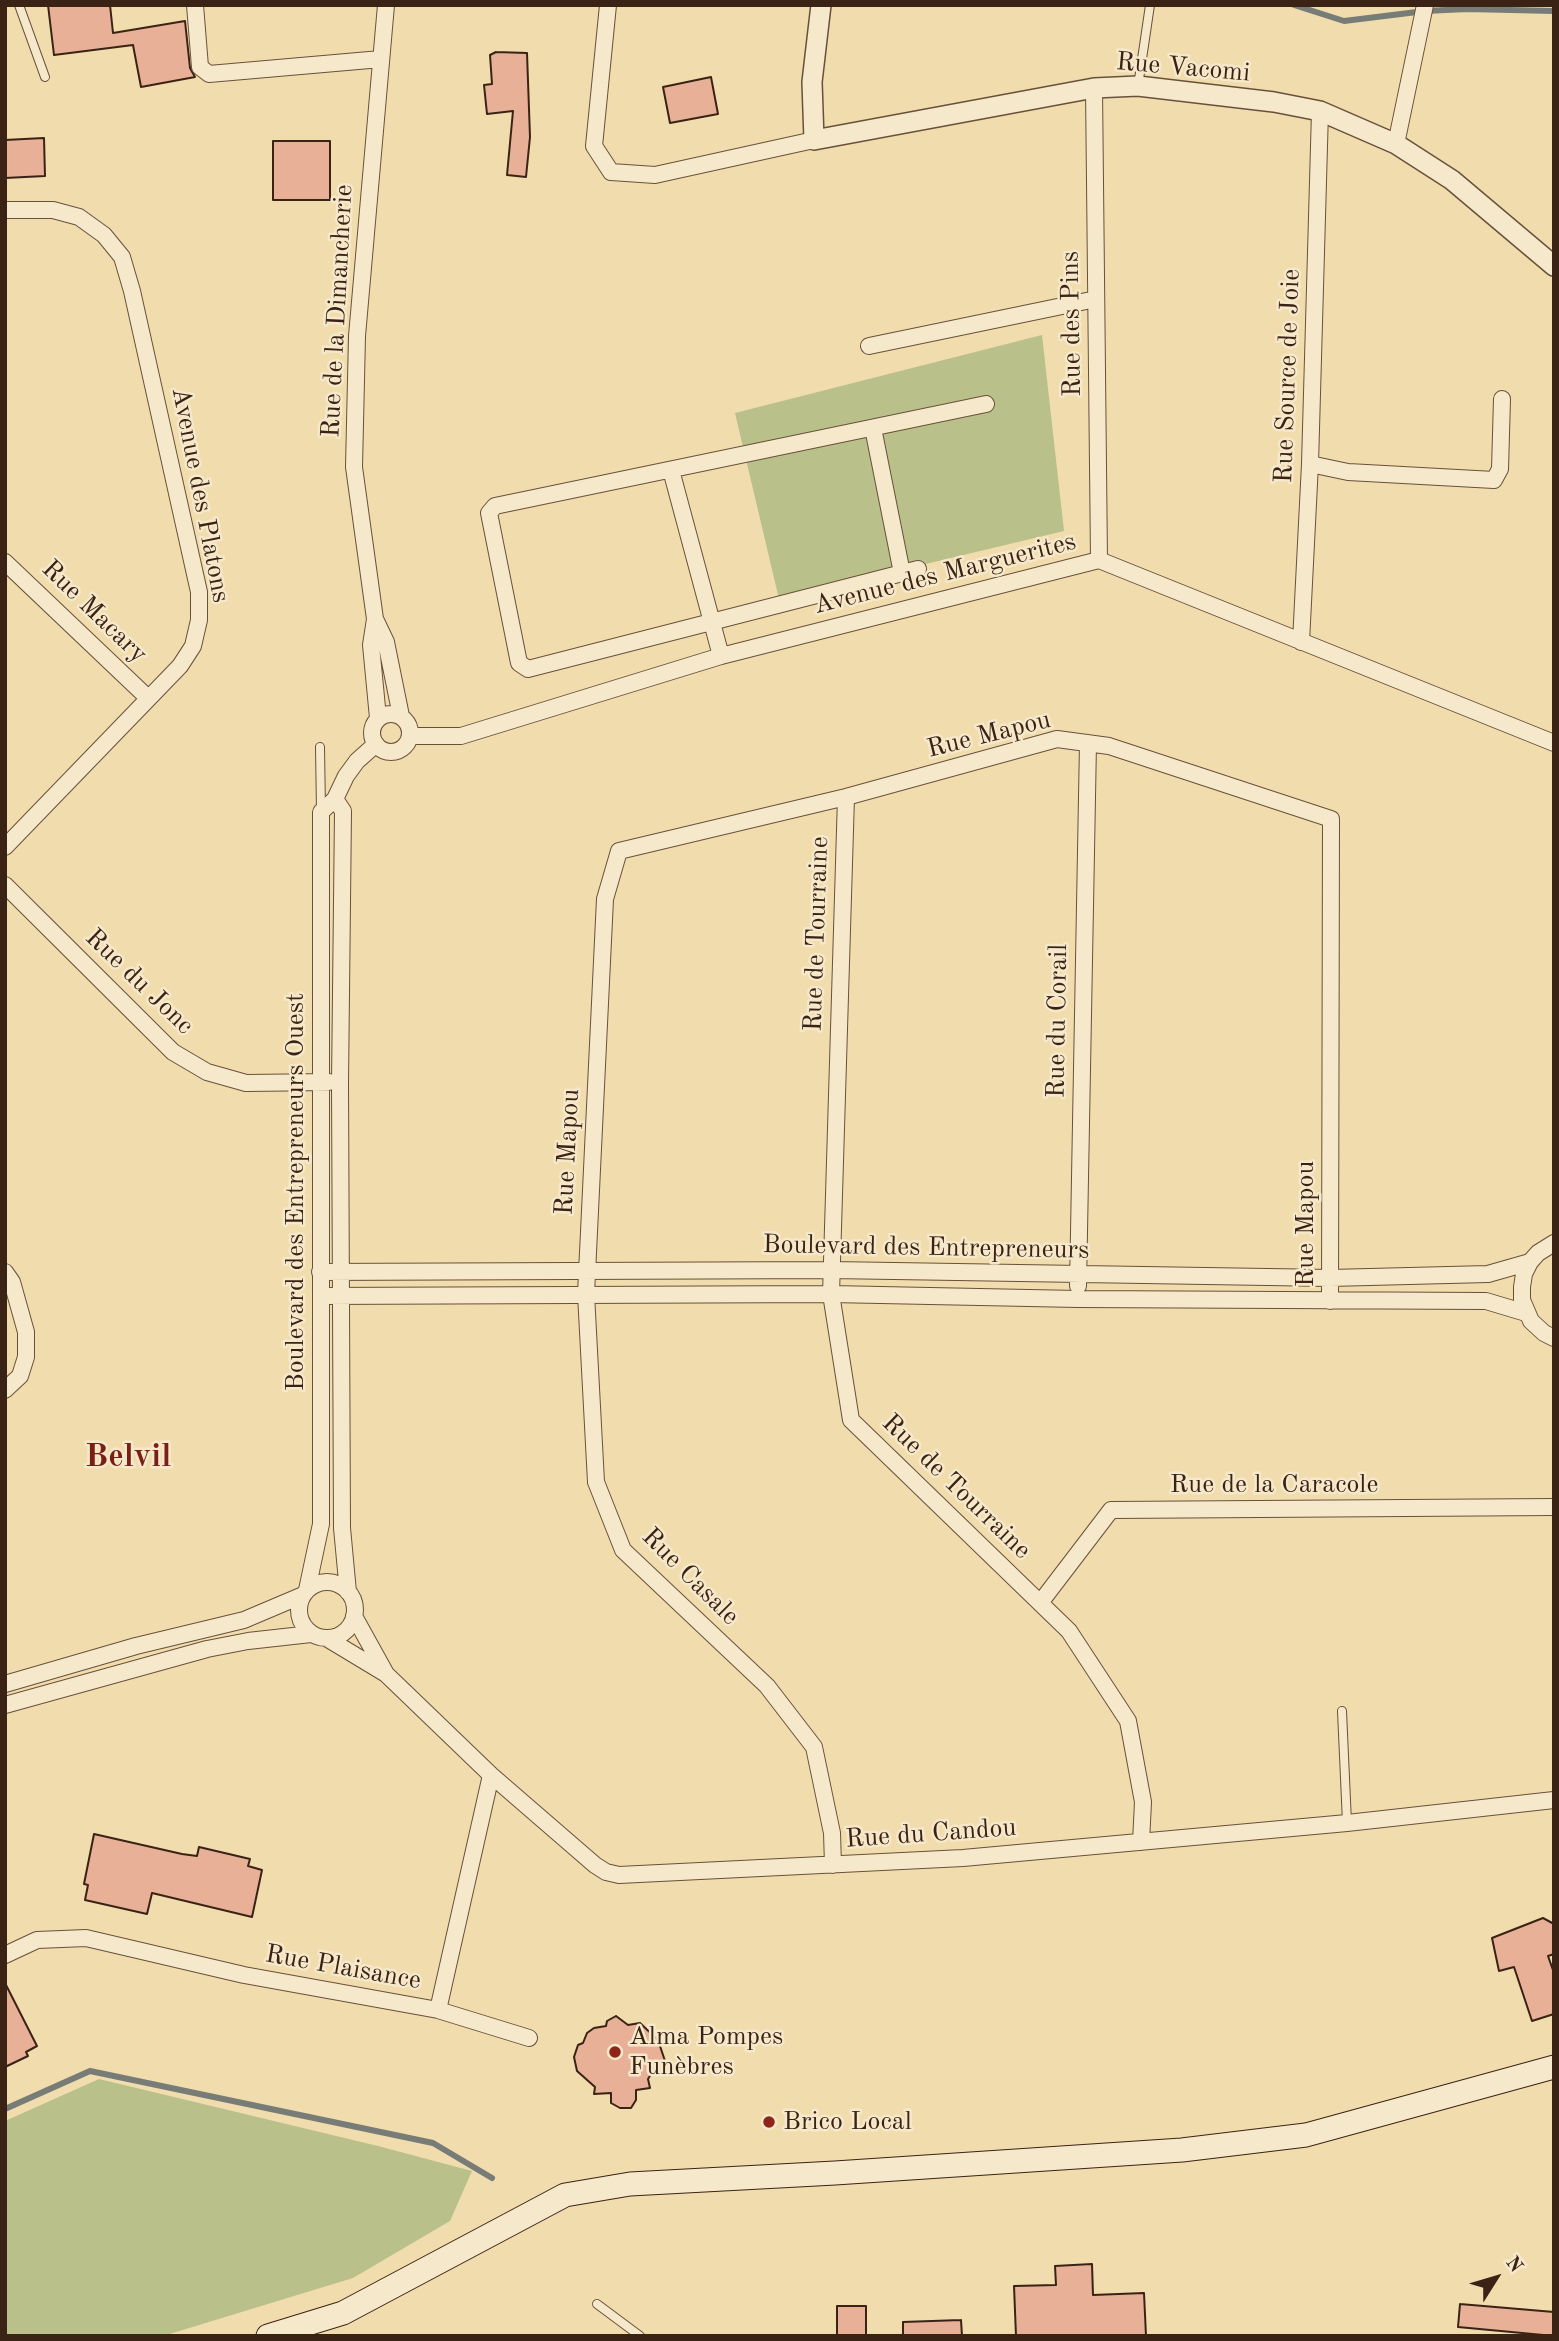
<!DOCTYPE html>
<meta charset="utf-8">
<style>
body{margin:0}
#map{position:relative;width:1559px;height:2341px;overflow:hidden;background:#f1dcad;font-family:"Old Standard TT",serif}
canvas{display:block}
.frame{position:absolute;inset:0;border:7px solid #3a2315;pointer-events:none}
.north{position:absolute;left:1461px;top:2243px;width:70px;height:70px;-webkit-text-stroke:5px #f6e8ca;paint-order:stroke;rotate:53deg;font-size:19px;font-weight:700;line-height:28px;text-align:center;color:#3a2315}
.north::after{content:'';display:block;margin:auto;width:24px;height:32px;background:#3a2315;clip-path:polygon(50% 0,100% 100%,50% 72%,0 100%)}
</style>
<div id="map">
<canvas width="1559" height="2341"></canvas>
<div class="frame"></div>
<div class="north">N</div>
</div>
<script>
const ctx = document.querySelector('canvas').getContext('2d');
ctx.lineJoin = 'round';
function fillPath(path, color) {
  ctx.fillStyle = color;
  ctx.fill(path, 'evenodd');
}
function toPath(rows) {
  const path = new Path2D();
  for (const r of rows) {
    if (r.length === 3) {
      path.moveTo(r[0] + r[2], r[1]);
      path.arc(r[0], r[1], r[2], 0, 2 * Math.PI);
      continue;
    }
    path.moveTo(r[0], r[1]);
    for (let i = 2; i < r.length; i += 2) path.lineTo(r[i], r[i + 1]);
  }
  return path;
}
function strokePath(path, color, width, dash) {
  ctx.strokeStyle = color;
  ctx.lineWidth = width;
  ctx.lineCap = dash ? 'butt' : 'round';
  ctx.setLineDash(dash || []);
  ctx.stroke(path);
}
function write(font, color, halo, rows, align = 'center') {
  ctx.font = font + ' "Old Standard TT",serif';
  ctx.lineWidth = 5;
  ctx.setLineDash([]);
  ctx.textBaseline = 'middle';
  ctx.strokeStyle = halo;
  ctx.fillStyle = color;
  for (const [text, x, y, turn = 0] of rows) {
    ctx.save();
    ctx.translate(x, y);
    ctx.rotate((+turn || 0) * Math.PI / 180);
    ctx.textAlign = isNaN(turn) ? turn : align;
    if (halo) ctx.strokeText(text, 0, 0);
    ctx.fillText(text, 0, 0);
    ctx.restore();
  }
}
fillPath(toPath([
 [1042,335,1064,531,779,599,735,413],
 [99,2079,378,2146,472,2171,450,2221,353,2278,163,2336,5,2336,5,2121]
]), '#b9c08a');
strokePath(toPath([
 [1294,5,1344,21,1425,11,1467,9,1554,11],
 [5,2109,90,2071,433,2143,492,2178]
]), '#777d76', 6);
const building = toPath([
 [48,5,110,5,113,33,185,21,190,68,195,77,141,87,133,45,54,55,48,5],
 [496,52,527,53,530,137,526,177,507,175,513,111,487,114,484,85,492,84,490,55,496,52],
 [711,77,718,114,670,123,663,87,711,77],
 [44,138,45,176,5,178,5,140,44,138],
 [273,141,330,141,330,200,273,200,273,141],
 [94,1834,182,1854,197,1856,199,1847,250,1859,248,1866,262,1870,252,1917,152,1893,147,1914,85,1900,88,1885,84,1884,94,1834],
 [1543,1918,1554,1924,1554,1954,1548,1956,1554,1973,1554,2014,1532,2021,1514,1967,1499,1971,1492,1938,1543,1918],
 [5,1983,37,2046,26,2052,28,2056,5,2067,5,1983],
 [616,2016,628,2025,640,2023,658,2040,665,2061,658,2063,648,2079,650,2088,636,2090,636,2100,631,2108,620,2108,611,2103,611,2093,594,2094,595,2087,577,2071,574,2057,578,2045,583,2043,587,2033,594,2028,606,2026,607,2021,616,2016],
 [1092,2264,1093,2295,1144,2293,1146,2336,1016,2336,1014,2286,1056,2285,1055,2266,1092,2264],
 [1460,2304,1554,2312,1554,2336,1458,2327,1460,2304],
 [837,2306,866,2306,866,2336,837,2336,837,2306],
 [961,2320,962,2336,903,2336,903,2322,961,2320]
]);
fillPath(building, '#e8b097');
strokePath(building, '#3a2315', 2);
const service = toPath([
 [19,5,45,77],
 [1138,86,1150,5],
 [320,747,321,811],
 [1342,1711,1347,1823],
 [597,2304,640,2336]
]);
const minor = toPath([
 [195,5,200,67,209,74,381,59],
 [608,5,594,146,611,172,655,175,814,140],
 [1094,88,1099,560],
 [1396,144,1425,5],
 [5,210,53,210,79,217,104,235,122,257,132,291,199,592,199,620,193,646,180,666,5,847],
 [869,346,1096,299],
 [873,428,902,573],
 [1310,464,1348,472,1494,480,1500,469,1502,399],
 [671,470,721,656],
 [5,562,148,698],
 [918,569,528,669,519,663,489,513,495,506,986,404],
 [375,619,386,642,401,716],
 [1301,642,1310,464,1320,111],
 [391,733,19],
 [378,718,371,645,375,619,354,467,357,336,386,5],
 [411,736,461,736,721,656,1099,560,1554,743],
 [846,797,831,1294,851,1420,1069,1631,1128,1721,1143,1802,1141,1842],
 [335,799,343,811,340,1083,342,1528,348,1592],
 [5,885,173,1052,207,1072,246,1083,329,1082],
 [1554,1243,1538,1253,1530,1262,1524,1274,1522,1287,1522,1300,1531,1321,1544,1333,1554,1338],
 [5,1272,12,1282,26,1332,26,1357,20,1376,5,1390],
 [320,1272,832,1270,1330,1278,1488,1274,1530,1262],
 [1078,1286,1088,743],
 [321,1296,831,1294,1078,1299,1486,1301,1526,1313],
 [327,1610,28],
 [307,1590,321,1524,321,812,335,799,346,776,357,761,376,744],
 [1040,1603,1111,1510,1554,1507],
 [354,1616,385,1672],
 [328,1639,386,1674,491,1775,595,1865,606,1872,619,1875,963,1858,1347,1823,1554,1800],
 [5,1684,136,1646,244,1620,303,1595],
 [5,1705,207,1649,248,1641,311,1634],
 [833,1865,832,1833,814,1747,767,1686,623,1550,596,1482,586,1294,605,899,619,851,846,797,1057,739,1109,746,1331,819,1330,1301],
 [5,1955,37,1940,86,1938,244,1975,438,2010,491,1775],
 [438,2010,529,2038]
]);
const tertiary = toPath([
 [821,5,812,82,814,140,1094,88,1138,86,1274,102,1320,111,1396,144,1452,180,1554,266]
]);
const secondary = toPath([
 [268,2336,343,2313,565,2195,630,2184,835,2173,1182,2150,1306,2135,1554,2067]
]);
strokePath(service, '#68513b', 10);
strokePath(minor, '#68513b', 18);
strokePath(tertiary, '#68513b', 22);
strokePath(secondary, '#3a2315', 25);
strokePath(service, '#f6e8ca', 8);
strokePath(minor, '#f6e8ca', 16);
strokePath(tertiary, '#f6e8ca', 19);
strokePath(secondary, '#f6e8ca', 23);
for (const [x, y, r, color] of [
 [615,2052,7,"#8f2418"],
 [769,2122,7,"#8f2418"]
]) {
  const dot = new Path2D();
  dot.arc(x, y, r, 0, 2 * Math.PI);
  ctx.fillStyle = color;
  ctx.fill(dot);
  strokePath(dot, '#f6e8ca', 2.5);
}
write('26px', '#3a2315', '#f6e8ca', [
 ["Rue Vacomi",1183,68,5],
 ["Rue de la Dimancherie",338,311,-87],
 ["Rue des Pins",1072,324,-91],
 ["Rue Source de Joie",1288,376,-88],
 ["Avenue des Platons",200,495,79],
 ["Avenue des Marguerites",945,574,-14],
 ["Rue Macary",94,612,44],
 ["Rue Mapou",989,735,-14],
 ["Rue de Tourraine",817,934,-88],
 ["Rue du Jonc",139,982,44],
 ["Rue du Corail",1058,1021,-89],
 ["Rue Mapou",568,1152,-87],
 ["Boulevard des Entrepreneurs Ouest",296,1192,-90],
 ["Rue Mapou",1306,1224,-90],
 ["Boulevard des Entrepreneurs",926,1248,1],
 ["Rue de la Caracole",1274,1485],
 ["Rue de Tourraine",956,1487,44],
 ["Rue Casale",690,1577,45],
 ["Rue du Candou",931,1834,-4],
 ["Rue Plaisance",343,1968,10]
]);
write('26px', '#3a2315', '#f6e8ca', [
 ["Alma Pompes",629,2037],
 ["Funèbres",629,2067],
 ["Brico Local",783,2122]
], 'left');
write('bold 33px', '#7a1f14', '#f6e8ca', [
 ["Belvil",128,1457]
]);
</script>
